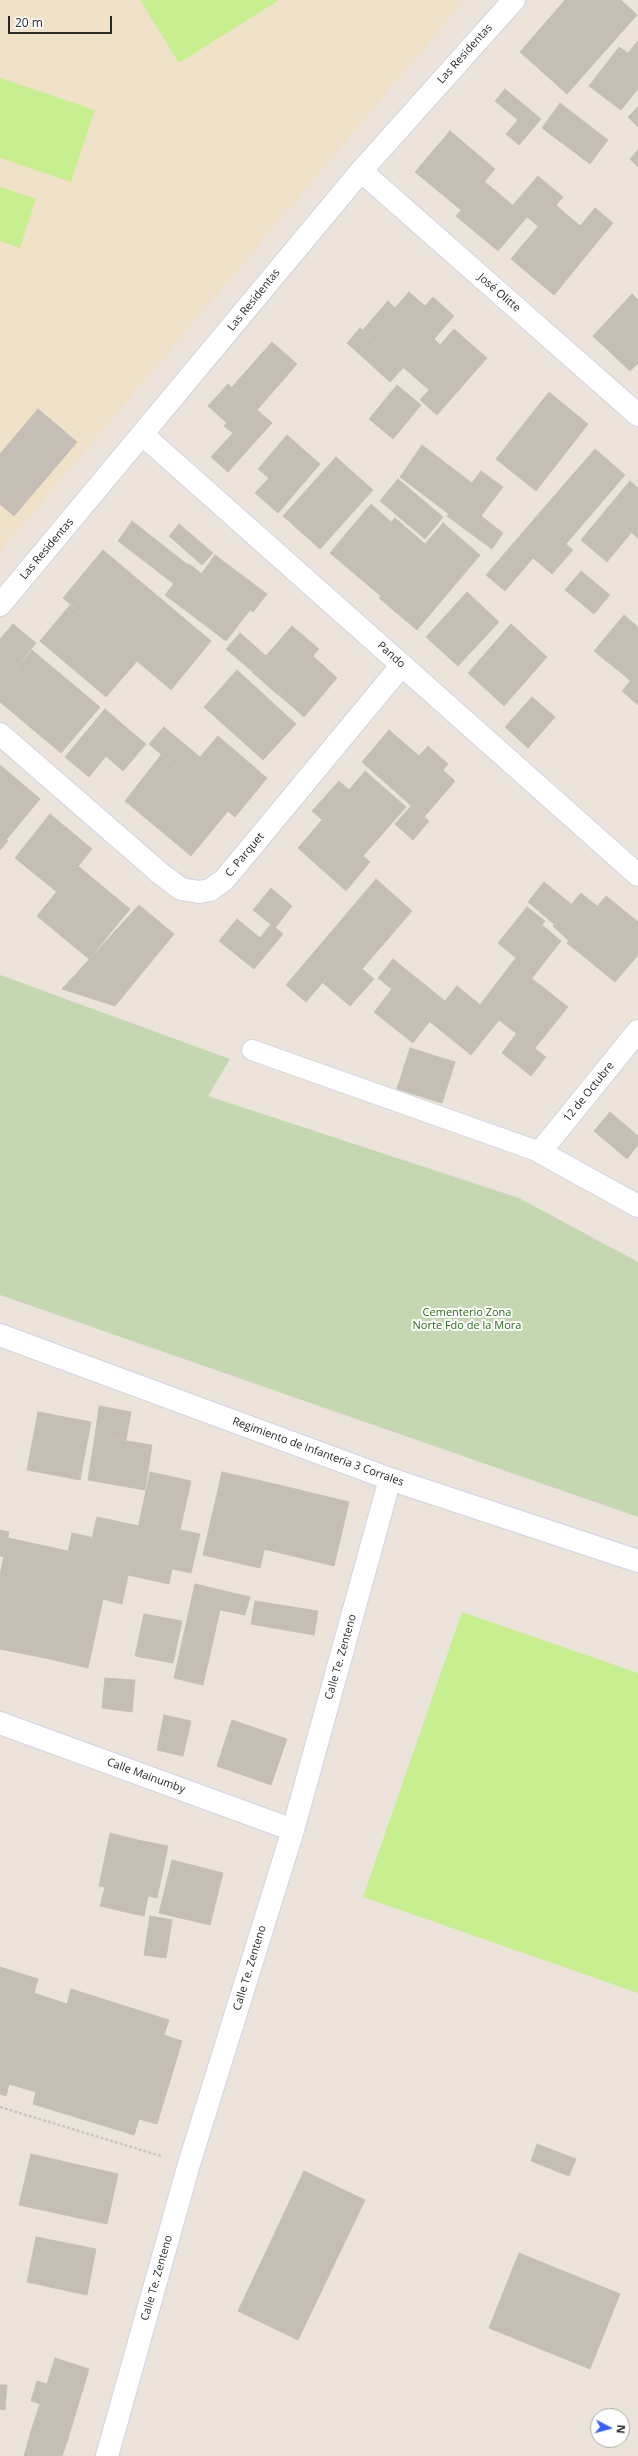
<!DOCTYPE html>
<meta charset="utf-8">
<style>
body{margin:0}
#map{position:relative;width:638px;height:2456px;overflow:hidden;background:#ece4da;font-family:"Open Sans",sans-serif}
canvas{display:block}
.north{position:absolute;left:590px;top:2408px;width:40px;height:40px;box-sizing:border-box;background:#fff;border:1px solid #a9a9a9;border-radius:50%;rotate:96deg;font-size:11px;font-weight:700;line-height:16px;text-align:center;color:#292929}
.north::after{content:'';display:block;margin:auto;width:14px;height:18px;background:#355eff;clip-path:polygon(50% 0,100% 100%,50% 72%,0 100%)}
.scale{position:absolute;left:8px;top:16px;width:104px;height:18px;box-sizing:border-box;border:2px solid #292929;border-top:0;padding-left:5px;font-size:12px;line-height:14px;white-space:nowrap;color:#292929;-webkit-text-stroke:3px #fff;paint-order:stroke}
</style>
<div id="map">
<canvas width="638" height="2456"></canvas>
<div class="north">N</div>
<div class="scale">20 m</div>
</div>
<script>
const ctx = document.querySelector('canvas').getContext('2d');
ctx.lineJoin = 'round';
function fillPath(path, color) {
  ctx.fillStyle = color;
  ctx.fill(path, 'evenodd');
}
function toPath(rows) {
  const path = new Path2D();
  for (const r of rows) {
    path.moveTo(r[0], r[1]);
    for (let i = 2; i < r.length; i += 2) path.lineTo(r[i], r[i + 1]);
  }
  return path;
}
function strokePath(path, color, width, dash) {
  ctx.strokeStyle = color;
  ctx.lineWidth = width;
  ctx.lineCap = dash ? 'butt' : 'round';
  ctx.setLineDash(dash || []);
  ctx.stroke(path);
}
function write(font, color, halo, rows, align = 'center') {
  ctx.font = font + ' "Open Sans",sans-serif';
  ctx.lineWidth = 4;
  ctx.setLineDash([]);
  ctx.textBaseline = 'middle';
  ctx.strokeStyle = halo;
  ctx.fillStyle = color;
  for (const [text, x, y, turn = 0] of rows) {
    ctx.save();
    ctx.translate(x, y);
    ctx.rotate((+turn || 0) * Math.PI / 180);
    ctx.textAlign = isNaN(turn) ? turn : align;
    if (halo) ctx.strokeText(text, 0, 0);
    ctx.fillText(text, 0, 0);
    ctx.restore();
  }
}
fillPath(toPath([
 [0,0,465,0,0,552]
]), '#efe2c9');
fillPath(toPath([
 [0,975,230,1059,208,1096,519,1198,638,1262,638,1517,0,1295]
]), '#c4d7b1');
fillPath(toPath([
 [140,0,279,0,179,63],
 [0,78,95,110,71,182,0,158],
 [0,187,36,199,20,248,0,241],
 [462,1612,638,1673,638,1993,363,1897]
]), '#c7ee8f');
const building = toPath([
 [565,0,621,0,637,15,567,94,520,52,565,0],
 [638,41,638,89,621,110,589,86,619,47,628,53,638,41],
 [505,89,541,119,519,145,506,134,518,120,495,101,505,89],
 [560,103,608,140,590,164,542,128,560,103],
 [638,107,638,127,628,117,638,107],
 [450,131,495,169,461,210,415,172,450,131],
 [638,150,638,167,630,159,638,150],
 [538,176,563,197,538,226,513,205,538,176],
 [485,182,527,217,498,251,456,216,485,182],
 [556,205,580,226,595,208,613,223,554,295,511,259,556,205],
 [409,292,425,306,433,297,454,316,434,339,440,345,454,329,487,358,437,415,420,400,429,390,362,331,388,301,395,308,409,292],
 [632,294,638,300,638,363,630,371,593,336,632,294],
 [360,328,403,368,390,382,347,343,360,328],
 [272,342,297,364,257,410,232,387,272,342],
 [228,384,247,401,227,423,208,406,228,384],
 [397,385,421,405,393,439,369,419,397,385],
 [549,392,588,424,536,491,496,459,549,392],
 [247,401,272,423,228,472,211,457,233,433,224,426,247,401],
 [38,409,77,442,14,516,0,504,0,454,38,409],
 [287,435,320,464,278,513,255,493,269,478,258,469,287,435],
 [422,445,472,483,449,514,400,477,422,445],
 [595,449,625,475,566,544,535,518,595,449],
 [336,457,373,490,320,549,283,516,336,457],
 [481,471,503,487,481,516,503,533,492,549,447,516,481,471],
 [398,479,443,517,425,539,380,501,398,479],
 [630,481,638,488,638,538,605,511,630,481],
 [371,504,391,522,350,570,330,553,371,504],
 [605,511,631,533,607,562,581,540,605,511],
 [395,518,425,544,381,596,350,570,395,518],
 [535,518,573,550,552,574,533,558,505,591,486,575,535,518],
 [132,521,188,565,174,584,118,541,132,521],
 [443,523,480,555,417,630,379,598,443,523],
 [179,524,213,553,202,565,169,536,179,524],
 [103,550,211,641,171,690,63,598,103,550],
 [215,555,267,594,253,612,202,573,215,555],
 [189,564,250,610,226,641,165,595,189,564],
 [581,571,610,595,594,614,565,590,581,571],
 [467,592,499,622,458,666,426,637,467,592],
 [70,605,137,661,106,697,40,641,70,605],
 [624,615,638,627,638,672,631,681,594,651,624,615],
 [13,624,36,643,0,688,0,639,13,624],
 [511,624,547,657,504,706,468,673,511,624],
 [292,626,319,649,278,695,252,672,292,626],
 [240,633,266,656,253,672,226,649,240,633],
 [32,650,100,707,61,753,0,702,0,688,32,650],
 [313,656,337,678,304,717,279,695,313,656],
 [237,670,296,724,263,760,204,707,237,670],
 [638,672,638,705,622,691,638,672],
 [532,697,555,717,528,748,505,727,532,697],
 [105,709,128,729,89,777,65,757,105,709],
 [164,727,200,757,218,736,267,778,235,817,149,744,164,727],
 [128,729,146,744,123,771,106,756,128,729],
 [389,730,419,756,428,746,448,764,443,770,455,781,424,817,362,762,389,730],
 [161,755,228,811,191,856,125,801,161,755],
 [0,765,40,799,6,840,0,835,0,765],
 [365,771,406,807,363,856,312,811,339,781,349,790,365,771],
 [411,806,429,821,413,840,395,824,411,806],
 [50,814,92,849,57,892,15,858,50,814],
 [322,820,370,862,346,891,298,848,322,820],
 [0,835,8,841,0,850,0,835],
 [78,866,130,909,89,959,37,916,78,866],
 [376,879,412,911,362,969,326,938,376,879],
 [544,882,571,904,554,924,528,902,544,882],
 [271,888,292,906,275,928,253,910,271,888],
 [581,893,597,906,569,941,553,926,581,893],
 [606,896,638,922,638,955,615,982,567,943,606,896],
 [139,905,174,934,115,1006,62,989,139,905],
 [527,907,545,921,516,958,498,943,527,907],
 [237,919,260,938,271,924,283,934,254,969,219,941,237,919],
 [542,925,561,941,532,978,512,963,542,925],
 [326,938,346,955,306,1002,286,985,326,938],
 [346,955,374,979,350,1006,323,983,346,955],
 [393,959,445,1001,413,1043,374,1012,392,989,378,978,393,959],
 [512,963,568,1007,535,1048,480,1005,512,963],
 [457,986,499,1020,471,1055,429,1021,457,986],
 [516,1034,546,1057,531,1076,502,1053,516,1034],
 [410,1048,455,1062,442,1103,397,1089,410,1048],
 [610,1112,638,1136,638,1145,627,1159,594,1131,610,1112],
 [99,1406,131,1412,126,1440,95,1436,99,1406],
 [38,1412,91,1422,80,1480,27,1470,38,1412],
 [95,1436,152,1445,145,1490,88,1480,95,1436],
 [150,1472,191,1481,180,1530,200,1534,191,1573,172,1569,169,1584,128,1575,150,1472],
 [222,1472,279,1485,260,1568,203,1555,222,1472],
 [279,1485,349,1502,334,1566,264,1549,279,1485],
 [97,1517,139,1526,134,1547,92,1538,97,1517],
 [0,1530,9,1532,4,1557,0,1556,0,1530],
 [72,1533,134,1547,122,1604,103,1599,88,1668,45,1658,72,1533],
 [8,1538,68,1551,45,1658,0,1649,0,1575,8,1538],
 [195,1584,250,1597,245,1615,220,1610,203,1685,174,1678,195,1584],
 [255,1601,318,1611,314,1635,251,1624,255,1601],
 [144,1614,182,1621,173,1663,135,1656,144,1614],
 [105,1678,135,1680,132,1712,102,1708,105,1678],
 [164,1715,191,1721,183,1756,157,1750,164,1715],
 [232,1720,287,1739,271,1785,217,1766,232,1720],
 [110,1833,137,1840,121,1911,100,1906,105,1887,99,1886,110,1833],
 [137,1840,168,1846,157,1898,148,1896,144,1916,121,1911,137,1840],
 [172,1860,223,1873,210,1925,159,1913,172,1860],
 [150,1916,172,1920,166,1958,144,1955,150,1916],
 [0,1967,38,1979,34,1993,67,2004,71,1989,169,2020,164,2035,182,2041,157,2124,139,2119,134,2135,33,2104,36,2092,9,2084,6,2096,0,2094,0,1967],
 [537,2144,576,2159,569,2176,531,2161,537,2144],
 [31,2154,118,2174,107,2224,19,2205,31,2154],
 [304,2171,365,2200,298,2340,238,2311,304,2171],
 [36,2237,96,2249,87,2295,27,2282,36,2237],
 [519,2253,620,2294,590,2369,489,2328,519,2253],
 [55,2358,89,2369,67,2442,31,2431,40,2404,31,2401,37,2381,47,2384,55,2358],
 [0,2385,7,2385,5,2410,0,2409,0,2385],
 [31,2431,67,2442,62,2456,24,2456,31,2431]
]);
fillPath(building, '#c4beb6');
strokePath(building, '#c8c0b4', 1);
const lane = toPath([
 [252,1050,540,1152]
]);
const street = toPath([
 [361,171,638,415],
 [143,435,638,875],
 [0,734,161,874,181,889,199,892,210,890,224,880,402,665],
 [638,1031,540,1152,638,1206],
 [0,1723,293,1830],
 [107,2456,189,2164,293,1830,390,1479]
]);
const secondary = toPath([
 [0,605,361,171,514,0],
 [0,1335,390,1479,638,1561]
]);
strokePath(lane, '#cfd4e3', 22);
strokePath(street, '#cfd4e3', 24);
strokePath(secondary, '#cfd4e3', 24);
strokePath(toPath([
 [0,2107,161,2156]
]), '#c7c7c7', 2.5, [3, 2]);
strokePath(lane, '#fff', 20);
strokePath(street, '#fff', 22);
strokePath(secondary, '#fff', 22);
write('11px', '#292929', '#fff', [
 ["Las Residentas",465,54,-48],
 ["José Olitte",499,293,41],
 ["Las Residentas",254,300,-51],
 ["Las Residentas",47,549,-50],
 ["Pando",391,655,42],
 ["C. Parquet",245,855,-50],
 ["12 de Octubre",589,1092,-51],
 ["Regimiento de Infanteria 3 Corrales",318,1452,20],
 ["Calle Te. Zenteno",341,1657,-74],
 ["Calle Mainumby",146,1776,20],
 ["Calle Te. Zenteno",250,1968,-73],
 ["Calle Te. Zenteno",157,2278,-74]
]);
write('11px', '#296a16', '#fff', [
 ["Cementerio Zona",467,1313],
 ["Norte Fdo de la Mora",467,1326]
]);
</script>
